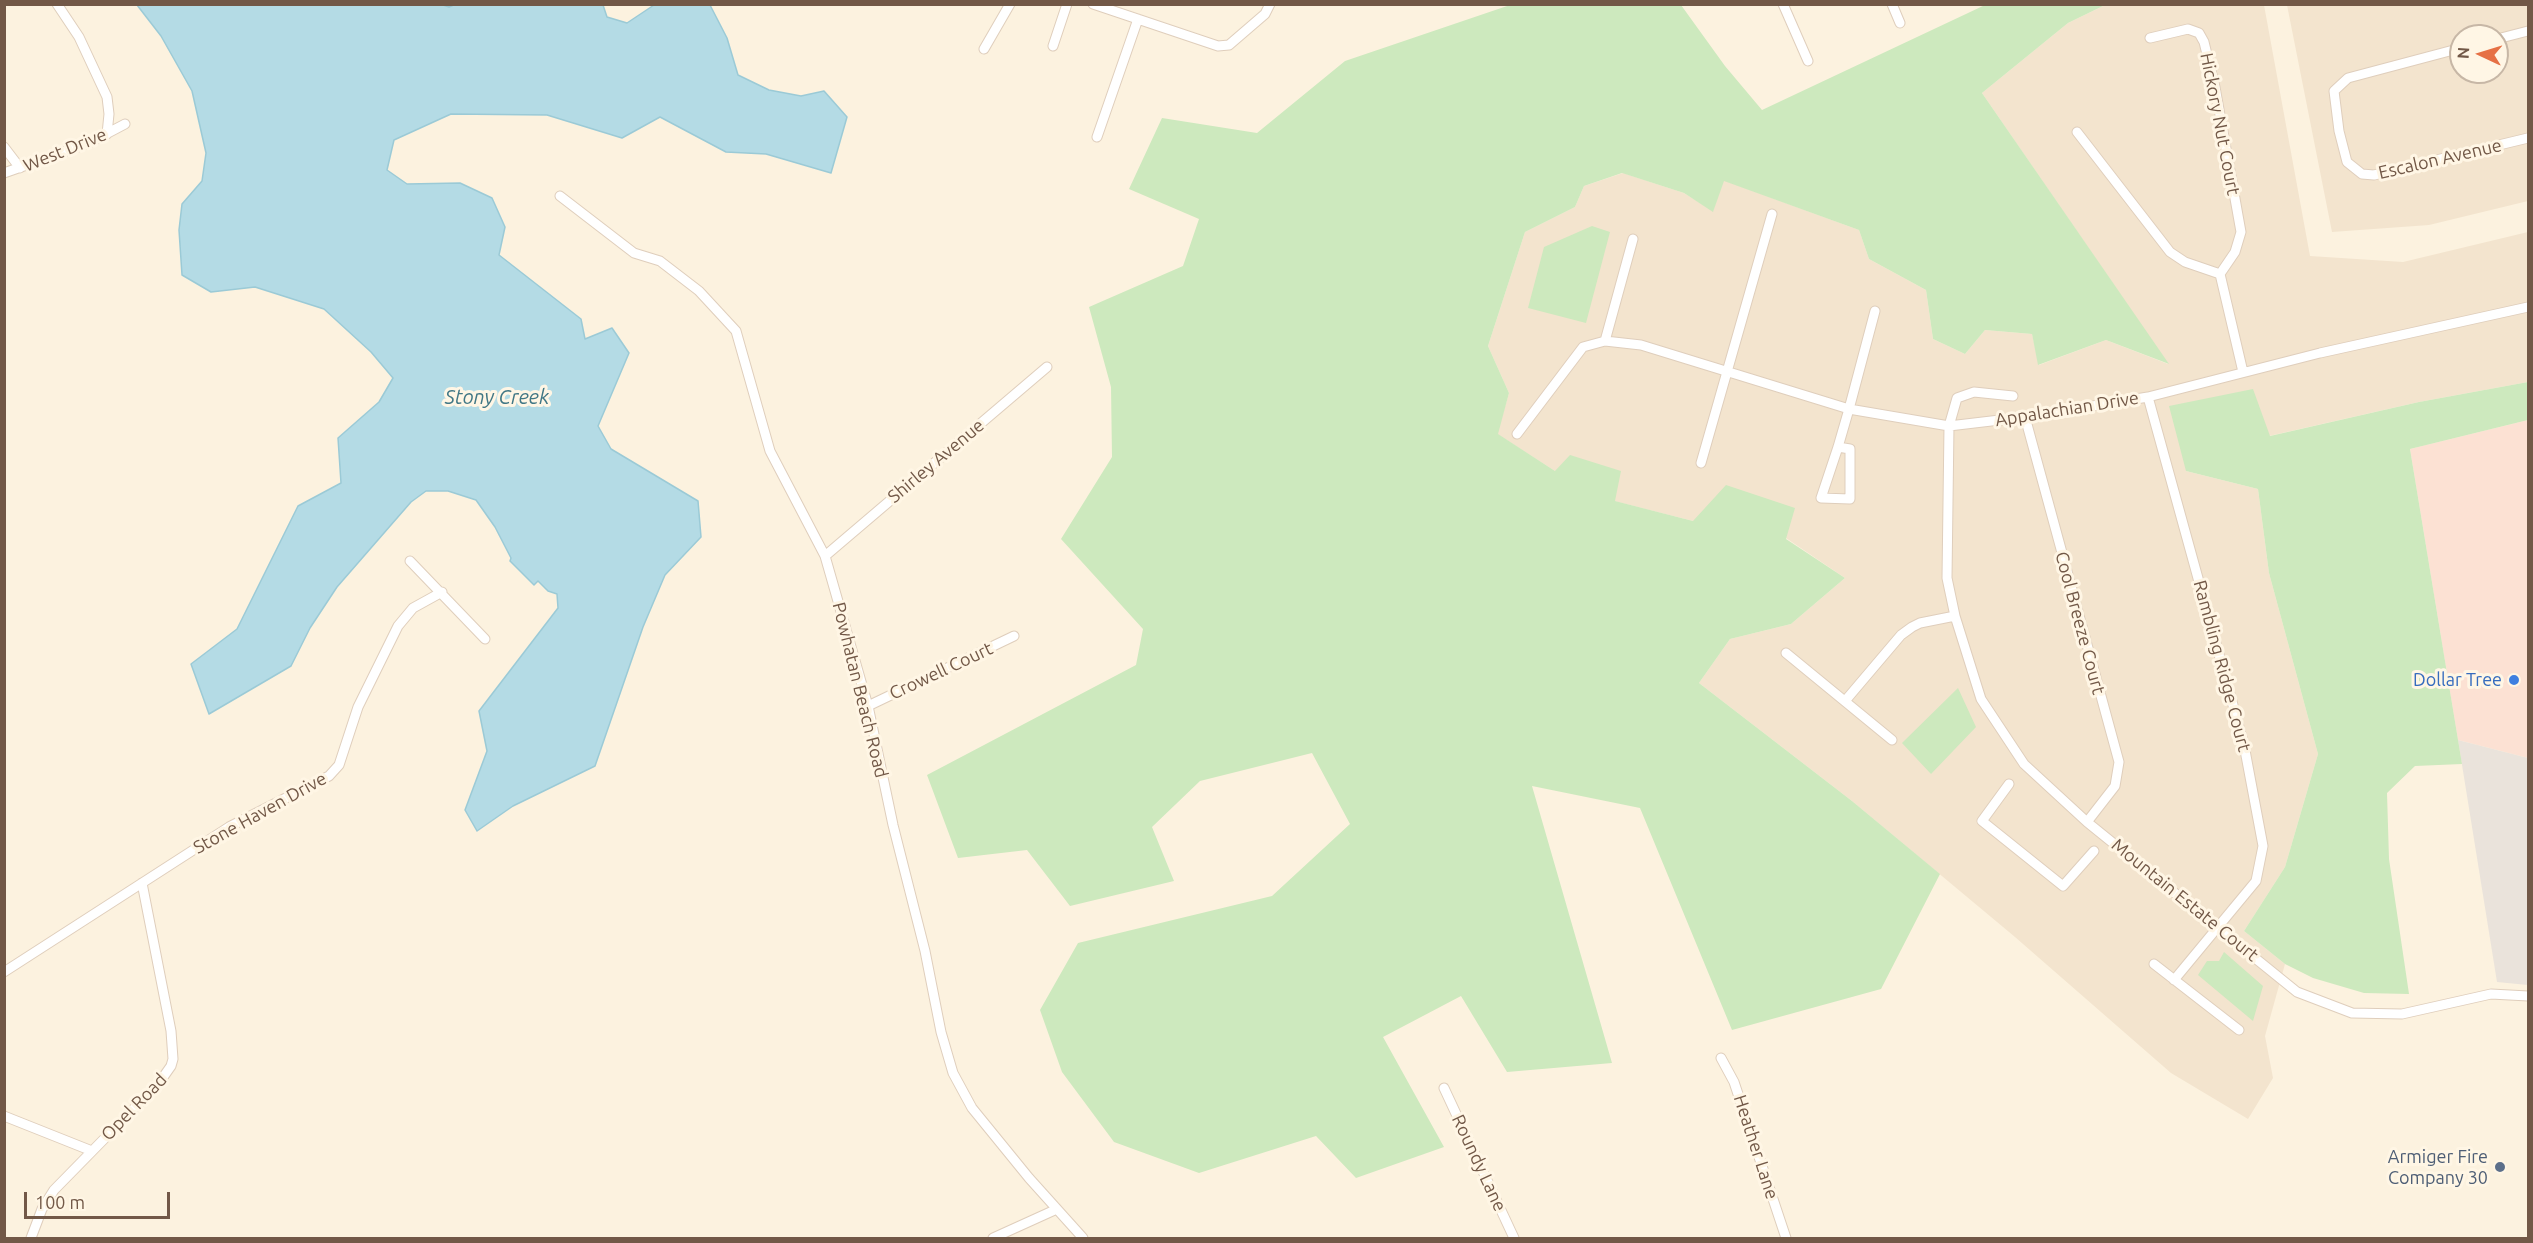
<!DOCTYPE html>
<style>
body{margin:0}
#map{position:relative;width:2533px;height:1243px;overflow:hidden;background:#fcf2df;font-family:Ubuntu,sans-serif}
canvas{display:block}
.frame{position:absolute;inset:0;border:6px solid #725847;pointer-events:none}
.north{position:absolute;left:2449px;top:24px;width:60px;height:60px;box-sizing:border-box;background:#fff6e5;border:2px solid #c7b7a6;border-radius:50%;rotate:274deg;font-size:16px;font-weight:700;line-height:24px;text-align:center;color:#725847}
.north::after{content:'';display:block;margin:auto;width:21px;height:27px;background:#e67044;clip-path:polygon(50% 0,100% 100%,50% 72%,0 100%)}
.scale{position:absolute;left:24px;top:1192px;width:146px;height:27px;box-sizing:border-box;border:3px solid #725847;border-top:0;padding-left:8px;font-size:18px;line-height:21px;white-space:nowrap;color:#725847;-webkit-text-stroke:4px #fff6e5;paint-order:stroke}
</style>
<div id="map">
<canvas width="2533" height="1243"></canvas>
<div class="frame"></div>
<div class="north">N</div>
<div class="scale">100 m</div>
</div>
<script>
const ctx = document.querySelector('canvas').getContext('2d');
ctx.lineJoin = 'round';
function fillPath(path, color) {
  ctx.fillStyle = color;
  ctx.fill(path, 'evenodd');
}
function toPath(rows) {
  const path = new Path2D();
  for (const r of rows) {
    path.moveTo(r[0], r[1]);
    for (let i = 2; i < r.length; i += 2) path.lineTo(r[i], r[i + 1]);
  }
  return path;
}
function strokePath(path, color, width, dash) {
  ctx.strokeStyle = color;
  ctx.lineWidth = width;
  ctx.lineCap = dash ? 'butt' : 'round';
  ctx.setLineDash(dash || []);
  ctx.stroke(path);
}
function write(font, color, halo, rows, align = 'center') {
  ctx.font = font + ' Ubuntu,sans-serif';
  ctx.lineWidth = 6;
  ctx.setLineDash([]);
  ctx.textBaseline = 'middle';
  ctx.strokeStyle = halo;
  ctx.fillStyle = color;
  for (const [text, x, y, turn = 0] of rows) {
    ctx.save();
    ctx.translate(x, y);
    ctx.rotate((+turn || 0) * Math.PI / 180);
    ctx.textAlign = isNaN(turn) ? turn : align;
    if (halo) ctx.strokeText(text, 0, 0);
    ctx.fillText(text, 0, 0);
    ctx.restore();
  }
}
fillPath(toPath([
 [2105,5,2264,5,2310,256,2403,262,2528,232,2528,382,2419,402,2269,436,2186,471,2258,489,2269,573,2318,754,2285,867,2244,931,2285,964,2265,1036,2273,1078,2248,1119,2171,1073,2015,937,1852,801,1699,683,1730,639,1791,624,1845,578,1786,538,1693,521,1614,501,1620,472,1555,471,1497,434,1509,393,1488,346,1525,232,1575,207,1584,186,1623,173,1684,193,1713,211,1723,180,1859,230,1869,259,1926,290,1933,339,1965,354,1985,330,2032,334,2039,365,2106,340,2168,364,1982,93,2068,23],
 [2287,5,2528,5,2528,201,2429,225,2332,232],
 [2461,36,2497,36,2497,72,2461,72]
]), '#f3e4ce');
fillPath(toPath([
 [2528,420,2528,758,2458,740,2410,449]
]), '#fce1d3');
fillPath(toPath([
 [2458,740,2528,758,2528,985,2497,982]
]), '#eae3db');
fillPath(toPath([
 [1513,4,1681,5,1725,66,1762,110,1985,5,2105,5,2068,23,1982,93,2169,364,2106,340,2038,365,2032,334,1985,330,1965,354,1933,339,1926,290,1869,259,1859,230,1724,181,1713,212,1684,193,1622,173,1584,186,1575,207,1525,232,1488,346,1509,393,1498,434,1555,471,1570,455,1621,471,1615,501,1693,521,1726,485,1795,508,1786,539,1845,578,1791,624,1730,639,1699,683,1852,801,1940,874,1881,989,1732,1030,1640,808,1532,786,1612,1063,1507,1072,1461,996,1383,1037,1444,1147,1356,1178,1316,1136,1199,1173,1114,1142,1062,1072,1040,1010,1078,943,1272,896,1350,824,1312,753,1200,781,1152,827,1174,881,1070,906,1027,850,958,858,927,775,1136,665,1143,629,1061,539,1112,457,1111,387,1089,307,1183,266,1199,219,1129,189,1162,118,1257,133,1345,61],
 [1592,226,1610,232,1586,323,1528,308,1544,247],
 [2528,382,2528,420,2410,449,2462,764,2415,766,2387,793,2389,859,2409,994,2364,993,2313,978,2285,964,2244,931,2285,867,2318,754,2269,573,2258,489,2186,471,2169,406,2253,389,2270,436,2419,402],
 [1958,688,1976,727,1931,774,1902,743],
 [2224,952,2263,986,2253,1021,2198,975,2207,961,2219,961]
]), '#cde9be');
const water = toPath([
 [440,4,449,7,456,4,603,5,607,17,627,23,654,5,710,5,727,38,738,75,769,90,801,96,824,91,847,117,831,173,766,154,726,152,660,117,622,138,547,115,451,114,394,140,387,170,407,184,460,183,492,198,505,227,499,255,581,319,585,339,612,328,629,353,598,426,611,449,698,501,701,537,665,575,643,627,595,766,513,806,477,831,465,810,487,751,479,711,558,608,557,594,548,591,538,581,534,585,510,561,511,558,495,527,476,500,448,491,426,491,411,502,337,587,310,628,291,666,209,714,191,664,237,629,298,506,341,483,338,438,379,402,393,378,371,352,324,309,255,287,211,292,182,275,179,230,182,204,202,181,206,153,192,91,161,36,137,5,440,4]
]);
fillPath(water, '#b4dbe5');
strokePath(water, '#9bcad6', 1.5);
const minor = toPath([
 [57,4,79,37,107,97,109,114,107,134],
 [1093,4,1218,46,1229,45,1265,14,1270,4],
 [1783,4,1808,61],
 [1892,4,1900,23],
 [2150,38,2188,29,2199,33,2204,42,2215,87,2241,232,2235,252,2220,274,2243,372],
 [2497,39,2528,31],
 [1053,46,1067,4],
 [2461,48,2348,78,2334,91,2339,131,2347,162,2362,174,2374,175,2528,138],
 [984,49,1010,4],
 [2077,132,2170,252,2185,262,2220,274],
 [1097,137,1138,19],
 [4,147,20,168],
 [4,173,89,143,125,124],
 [560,196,634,253,660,261,699,291,736,331,770,451,825,556,868,706,893,825,925,951,941,1032,953,1073,972,1108,1029,1178,1083,1238],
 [1605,341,1633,239],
 [2013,396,1974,392,1957,398,1949,426,1947,578,1955,616,1981,699,2024,764,2087,822,2297,992,2352,1013,2402,1014,2491,994,2528,996],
 [2148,397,2244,745,2263,846,2256,881,2174,980],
 [2025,417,2119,762,2115,786,2087,822],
 [1517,434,1583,347,1605,341,1641,345,1849,409,1949,426,2025,417,2148,397,2320,353,2528,307],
 [1838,447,1850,449,1850,499,1821,498,1838,447,1849,409,1875,311],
 [1701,463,1772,214],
 [825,556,1047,367],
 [410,561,485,639],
 [1786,653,1892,740],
 [1845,701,1901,635,1912,627,1920,623,1955,616],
 [868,706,1014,636],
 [2009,784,1982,821,2063,886,2094,851],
 [2154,964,2239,1030],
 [4,972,229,827,329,776,339,765,358,707,398,626,413,608,442,592],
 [1721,1058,1734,1082,1786,1238],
 [1444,1088,1514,1238],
 [4,1116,92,1151],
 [31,1238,42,1209,54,1190,159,1083,171,1066,173,1059,171,1031,142,883],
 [993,1238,1057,1209]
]);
strokePath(minor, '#dfcebc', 11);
strokePath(minor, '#fff', 9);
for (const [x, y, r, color] of [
 [2514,680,6,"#3f7fe0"],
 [2500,1167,6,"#5c6f8a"]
]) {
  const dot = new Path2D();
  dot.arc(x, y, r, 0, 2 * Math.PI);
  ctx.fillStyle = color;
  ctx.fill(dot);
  strokePath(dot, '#fff6e5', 2);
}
write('18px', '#725847', '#fff6e5', [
 ["Hickory Nut Court",2220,124,79],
 ["West Drive",65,150,-22],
 ["Escalon Avenue",2440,159,-13],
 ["Appalachian Drive",2067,409,-9],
 ["Shirley Avenue",936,461,-40],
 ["Cool Breeze Court",2080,623,75],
 ["Rambling Ridge Court",2222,666,75],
 ["Crowell Court",941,671,-25],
 ["Powhatan Beach Road",860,690,76],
 ["Stone Haven Drive",260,813,-29],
 ["Mountain Estate Court",2185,900,39],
 ["Opel Road",134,1107,-46],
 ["Heather Lane",1756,1147,72],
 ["Roundy Lane",1479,1163,65]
]);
write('18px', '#366cbe', '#fff6e5', [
 ["Dollar Tree",2502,680]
], 'right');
write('18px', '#4e5e75', '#fff6e5', [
 ["Armiger Fire",2488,1157],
 ["Company 30",2488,1178]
], 'right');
write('italic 20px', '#417785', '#fff6e5', [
 ["Stony Creek",497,397]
]);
</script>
